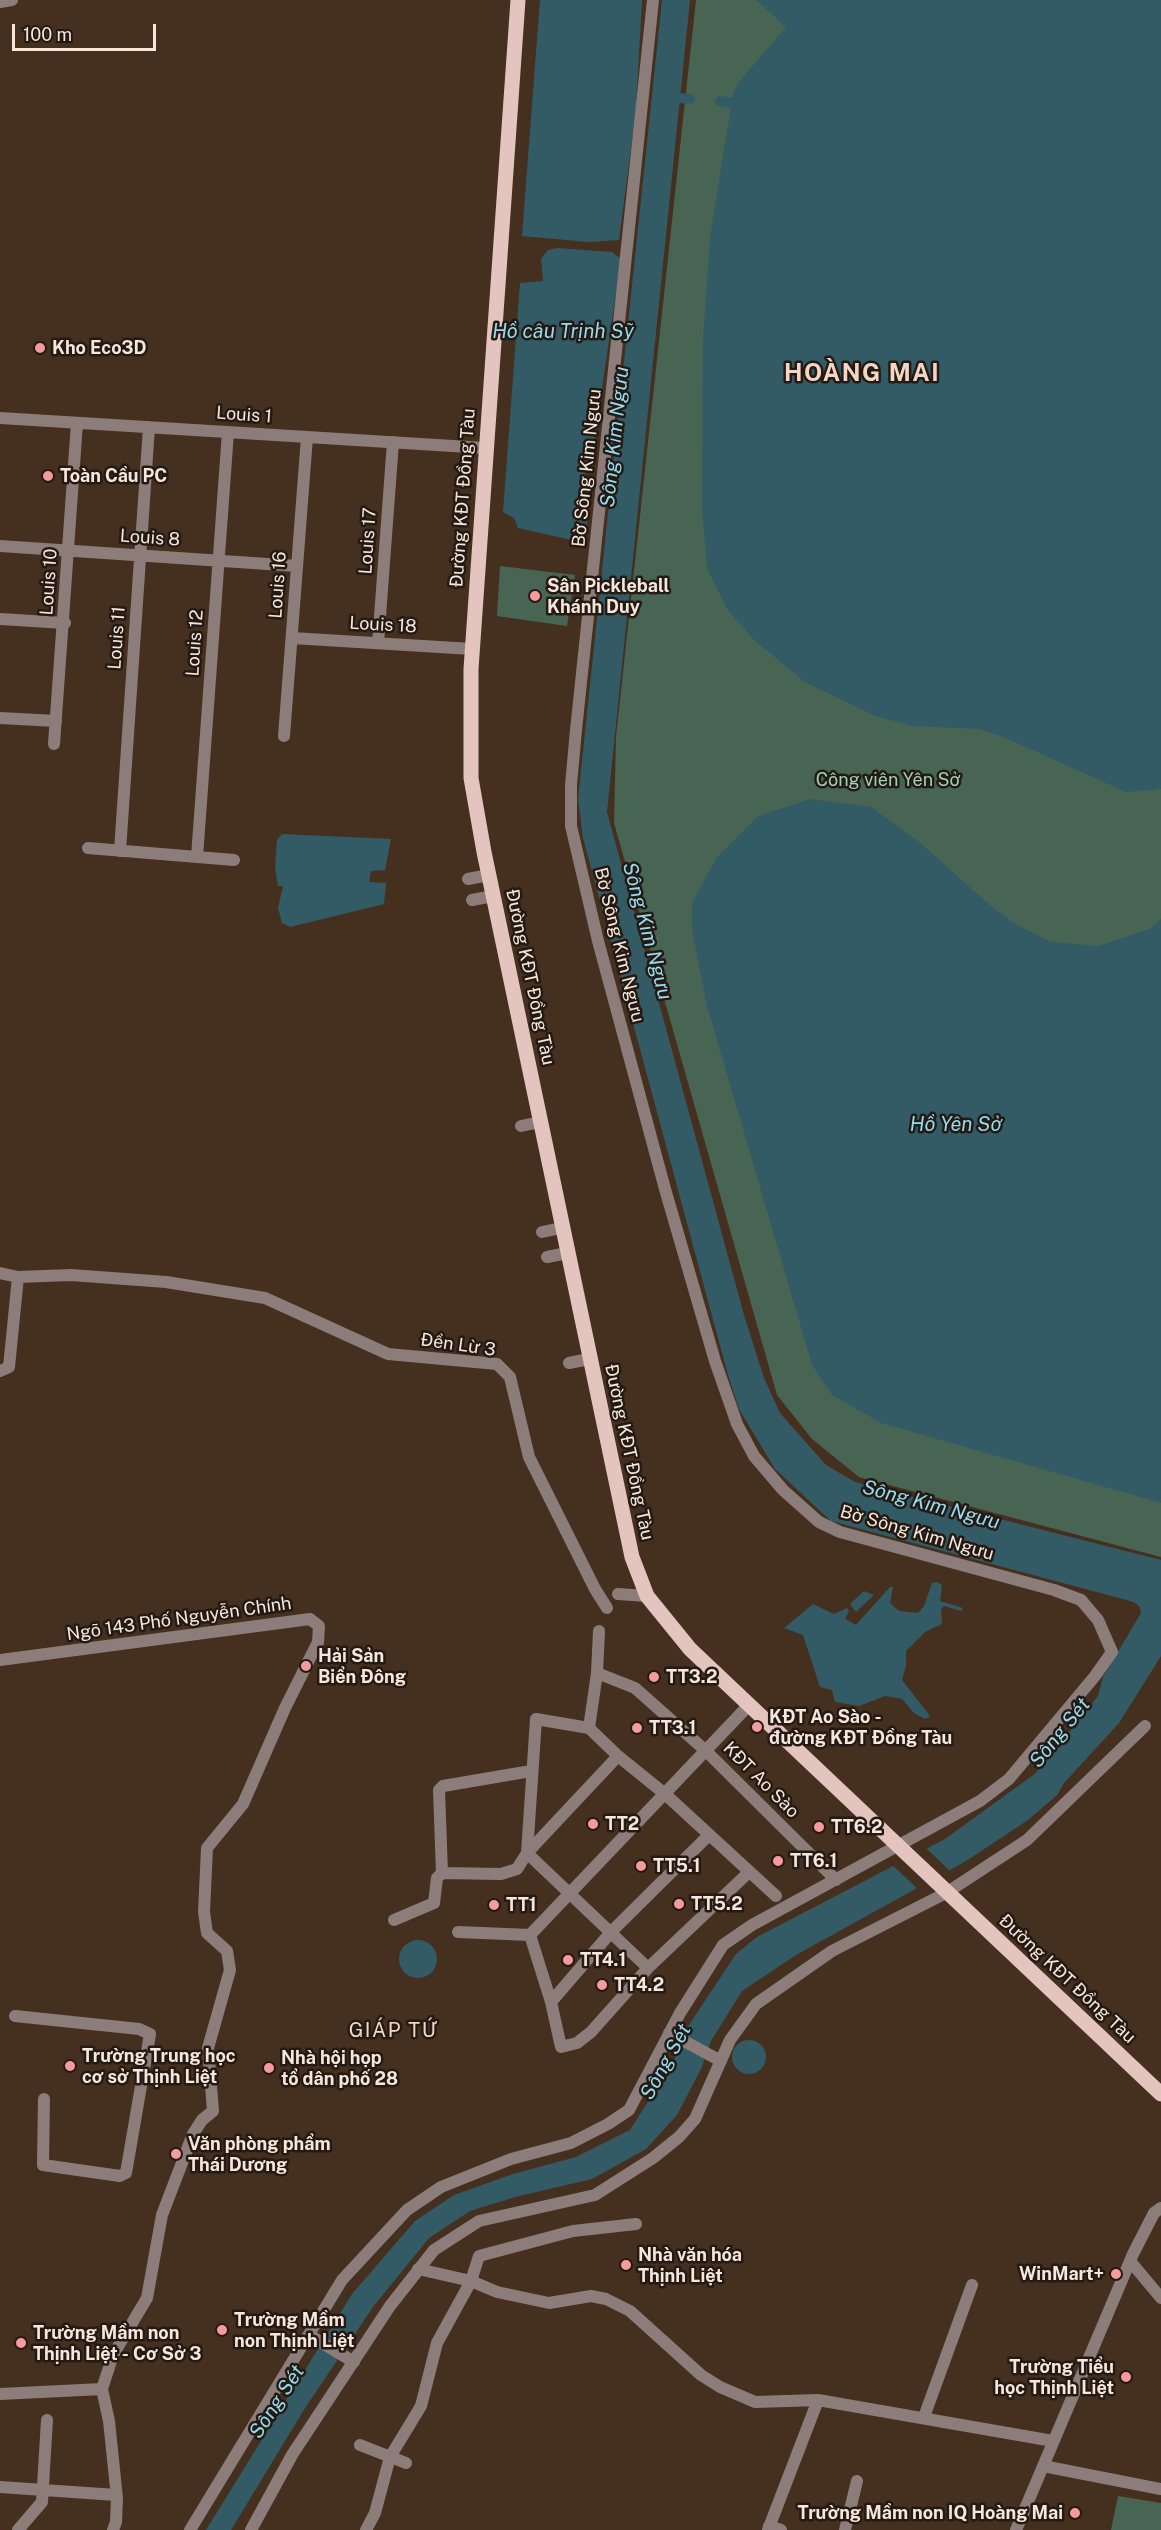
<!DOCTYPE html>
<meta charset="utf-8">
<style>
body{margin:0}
#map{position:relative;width:1161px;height:2530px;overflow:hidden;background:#45301f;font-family:"Public Sans",sans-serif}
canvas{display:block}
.scale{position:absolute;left:12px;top:24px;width:144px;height:27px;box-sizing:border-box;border:3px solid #f6e7dd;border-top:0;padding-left:8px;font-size:18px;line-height:21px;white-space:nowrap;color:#f6e7dd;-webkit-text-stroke:4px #241a13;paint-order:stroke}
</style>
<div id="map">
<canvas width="1161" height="2530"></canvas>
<div class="scale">100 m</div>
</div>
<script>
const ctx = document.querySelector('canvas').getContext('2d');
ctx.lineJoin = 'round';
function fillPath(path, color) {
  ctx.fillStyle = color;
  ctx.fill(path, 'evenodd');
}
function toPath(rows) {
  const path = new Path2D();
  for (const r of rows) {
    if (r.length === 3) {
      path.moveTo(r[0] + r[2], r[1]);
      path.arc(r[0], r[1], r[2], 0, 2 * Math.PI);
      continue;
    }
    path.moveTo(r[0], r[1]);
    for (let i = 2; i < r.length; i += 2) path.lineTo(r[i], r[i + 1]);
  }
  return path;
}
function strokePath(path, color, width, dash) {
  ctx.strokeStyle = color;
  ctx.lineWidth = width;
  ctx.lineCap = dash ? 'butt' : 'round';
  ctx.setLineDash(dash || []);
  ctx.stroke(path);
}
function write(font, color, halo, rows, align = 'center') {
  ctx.font = font + ' "Public Sans",sans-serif';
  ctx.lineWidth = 5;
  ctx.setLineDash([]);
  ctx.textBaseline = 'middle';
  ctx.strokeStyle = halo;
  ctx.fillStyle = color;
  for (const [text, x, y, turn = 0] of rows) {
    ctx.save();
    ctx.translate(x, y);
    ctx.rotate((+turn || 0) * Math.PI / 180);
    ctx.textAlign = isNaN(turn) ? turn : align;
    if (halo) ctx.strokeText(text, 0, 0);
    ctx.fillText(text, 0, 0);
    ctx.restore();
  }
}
fillPath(toPath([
 [696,0,1161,0,1161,1557,859,1477,812,1439,777,1395,614,823,616,737],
 [500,566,575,575,567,626,497,616],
 [1118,2496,1161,2503,1161,2530,1111,2530]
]), '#486553');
fillPath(toPath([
 [540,0,642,0,636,109,619,240,588,242,522,236],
 [662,0,690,0,607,812,744,1315,764,1378,780,1413,826,1465,855,1482,1161,1560,1161,1656,1119,1723,1064,1783,1057,1795,1028,1820,966,1861,796,1955,742,1991,711,2041,701,2069,677,2115,646,2149,592,2179,515,2197,470,2211,429,2238,373,2307,305,2408,231,2530,206,2530,352,2294,415,2221,454,2195,513,2174,576,2157,630,2130,674,2061,683,2034,736,1954,757,1937,945,1839,1036,1773,1098,1696,1103,1677,1141,1613,1140,1607,1134,1602,831,1521,775,1469,739,1409,728,1375,583,838,578,799],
 [756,0,1161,0,1161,789,1126,792,1001,736,979,729,912,726,873,715,805,682,754,640,728,610,707,568,702,510,703,340,710,237,733,93,738,83,786,27],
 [557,248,612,252,621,259,594,442,585,475,588,483,587,530,576,541,518,528,514,518,503,512,520,283,543,281,541,259,548,250],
 [810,799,871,807,918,841,991,906,1019,926,1051,942,1099,946,1149,929,1161,919,1161,1503,881,1423,832,1395,812,1365,707,1006,692,930,692,903,717,857,758,816],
 [282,834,391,839,385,870,371,871,369,882,386,883,384,904,290,927,282,923,278,908,283,886,278,886,275,868,277,840],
 [937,1582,942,1585,940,1601,963,1608,961,1611,944,1606,941,1609,942,1624,925,1632,906,1651,906,1666,902,1680,930,1716,925,1719,914,1713,902,1699,885,1696,859,1706,835,1702,832,1690,820,1687,803,1635,784,1628,813,1604,834,1614,847,1608,849,1611,845,1619,856,1625,890,1587,893,1587,890,1603,899,1611,918,1613,924,1606,932,1583],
 [864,1591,874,1595,856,1612,850,1604],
 [418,1959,19],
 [749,2057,17]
]), '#335b65');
fillPath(toPath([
 [924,1846,950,1871,919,1890,890,1863]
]), '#45301f');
strokePath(toPath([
 [669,97,690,99],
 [720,101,731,103]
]), '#335b65', 10);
strokePath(toPath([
 [0,2,12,0],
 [0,418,485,448],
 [0,546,297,566],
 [0,619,65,623],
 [292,638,472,649],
 [378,643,393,442],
 [0,718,56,721],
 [284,736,307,437],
 [54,744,77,423],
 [88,848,234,860],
 [120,851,149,427],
 [197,857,228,432],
 [468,879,489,875],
 [472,900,493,896],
 [521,1126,540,1122],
 [542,1232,561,1228],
 [547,1257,567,1253],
 [0,1273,18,1277,71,1275,166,1282,265,1298,388,1354,497,1364,510,1377,529,1457,595,1589,607,1608],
 [569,1363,589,1359],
 [0,1371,9,1367,18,1277],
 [618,1594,647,1596],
 [0,1660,310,1619,319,1626,318,1642,285,1708,243,1804,207,1848,204,1912,207,1933,227,1951,230,1970,208,2048,213,2111,202,2120,193,2134,162,2215,147,2298,113,2355,102,2389],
 [597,1673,635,1688,706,1751,836,1880],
 [589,1728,597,1673,599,1631],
 [527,1853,536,1719,589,1728,618,1756,665,1794,776,1896],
 [527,1853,648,1968],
 [442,1873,439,1790,443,1786,531,1771],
 [394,1920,434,1903,437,1878,442,1873,501,1874,517,1869,527,1853,618,1756],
 [458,1932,530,1935],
 [530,1935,551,2002,561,2047,577,2043,591,2032,648,1968,748,1873],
 [530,1935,749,1705],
 [551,2002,612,1931,709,1835],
 [15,2016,139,2029,150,2034,126,2173,120,2176,43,2165,44,2099],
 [669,2033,721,2061],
 [1130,2261,1161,2298],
 [418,2269,471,2281,497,2292,549,2303,591,2296,606,2299,630,2311,701,2375,720,2387,755,2402,818,2400,1053,2441],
 [309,2335,354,2362],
 [102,2389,109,2421,117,2498,116,2522,113,2530],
 [0,2394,102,2389],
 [924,2417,972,2285],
 [360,2445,406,2463],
 [1043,2466,1161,2489],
 [0,2487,116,2495],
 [769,2526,781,2530],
 [18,2530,42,2502,47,2420],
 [190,2530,342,2280,407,2210,441,2187,511,2159,571,2143,608,2124,629,2110,680,2013,723,1945,752,1925,980,1801,1009,1779,1095,1676,1112,1652,1098,1620,1081,1600,1054,1590,840,1532,819,1522,783,1490,754,1456,737,1424,715,1361,665,1189,598,941,571,826,571,785,576,730,653,0],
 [251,2530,292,2455,390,2306,434,2250,479,2221,595,2195,653,2158,679,2137,695,2119,730,2040,756,2004,832,1951,946,1893,1027,1840,1145,1726],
 [366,2530,375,2513,390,2457,421,2406,437,2343,471,2281,479,2256,573,2231,636,2224],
 [768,2530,818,2400],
 [845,2530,857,2481],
 [1016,2530,1133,2254,1154,2213,1161,2208]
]), '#8c7d7b', 12);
strokePath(toPath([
 [518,0,471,669,471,778,484,852,632,1557,647,1596,690,1649,1161,2094]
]), '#e3c4bf', 15);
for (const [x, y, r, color] of [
 [40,348,6,"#f59b9e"],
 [48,476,6,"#f59b9e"],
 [535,596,6,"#f59b9e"],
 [306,1666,6,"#f59b9e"],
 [654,1677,6,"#f59b9e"],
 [757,1727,6,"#f59b9e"],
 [637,1728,6,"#f59b9e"],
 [593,1824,6,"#f59b9e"],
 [819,1827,6,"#f59b9e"],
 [778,1861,6,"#f59b9e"],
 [641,1866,6,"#f59b9e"],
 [679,1904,6,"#f59b9e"],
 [494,1905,6,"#f59b9e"],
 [568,1960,6,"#f59b9e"],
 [602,1985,6,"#f59b9e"],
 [70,2066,6,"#f59b9e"],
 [269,2068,6,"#f59b9e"],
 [176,2154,6,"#f59b9e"],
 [626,2265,6,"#f59b9e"],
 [1116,2274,6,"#f59b9e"],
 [222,2330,6,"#f59b9e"],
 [21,2343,6,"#f59b9e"],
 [1126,2377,6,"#f59b9e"],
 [1075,2513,6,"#f59b9e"]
]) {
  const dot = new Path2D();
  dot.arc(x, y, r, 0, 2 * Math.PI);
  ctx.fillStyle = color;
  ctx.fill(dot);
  strokePath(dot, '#241a13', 2);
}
write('bold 18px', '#f6e7dd', '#241a13', [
 ["Kho Eco3D",52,348],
 ["Toàn Cầu PC",60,476],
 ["Sân Pickleball",547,586],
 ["Khánh Duy",547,607],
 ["Hải Sản",318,1656],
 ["Biển Đông",318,1677],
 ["TT3.2",666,1677],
 ["KĐT Ao Sào -",769,1717],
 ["đường KĐT Đồng Tàu",769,1738],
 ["TT3.1",649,1728],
 ["TT2",605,1824],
 ["TT6.2",831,1827],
 ["TT6.1",790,1861],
 ["TT5.1",653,1866],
 ["TT5.2",691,1904],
 ["TT1",506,1905],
 ["TT4.1",580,1960],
 ["TT4.2",614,1985],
 ["Trường Trung học",82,2056],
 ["cơ sở Thịnh Liệt",82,2077],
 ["Nhà hội họp",281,2058],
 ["tổ dân phố 28",281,2079],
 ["Văn phòng phẩm",188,2144],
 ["Thái Dương",188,2165],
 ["Nhà văn hóa",638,2255],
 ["Thịnh Liệt",638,2276],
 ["WinMart+",1104,2274,"right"],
 ["Trường Mầm",234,2320],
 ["non Thịnh Liệt",234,2341],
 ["Trường Mầm non",33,2333],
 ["Thịnh Liệt - Cơ Sở 3",33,2354],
 ["Trường Tiểu",1114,2367,"right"],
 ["học Thịnh Liệt",1114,2388,"right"],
 ["Trường Mầm non IQ Hoàng Mai",1063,2513,"right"]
], 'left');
write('18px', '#f6e7dd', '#241a13', [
 ["Louis 1",244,415,4],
 ["Bờ Sông Kim Ngưu",587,468,-84],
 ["Đường KĐT Đồng Tàu",463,498,-86],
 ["Louis 8",150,538,4],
 ["Louis 17",368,541,-86],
 ["Louis 10",49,582,-86],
 ["Louis 16",278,585,-86],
 ["Louis 18",383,625,3],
 ["Louis 11",117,638,-86],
 ["Louis 12",195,643,-86],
 ["Bờ Sông Kim Ngưu",619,945,76],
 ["Đường KĐT Đồng Tàu",530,977,78],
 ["Đền Lừ 3",458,1345,8],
 ["Đường KĐT Đồng Tàu",629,1452,78],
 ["Bờ Sông Kim Ngưu",917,1533,16],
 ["Ngõ 143 Phố Nguyễn Chính",179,1619,-8],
 ["KĐT Ao Sào",761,1780,45],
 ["Đường KĐT Đồng Tàu",1067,1979,43]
]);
write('18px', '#9ad4b1', '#241a13', [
 ["Công viên Yên Sở",888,780]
]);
write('italic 20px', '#93dcf0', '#241a13', [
 ["Hồ câu Trịnh Sỹ",563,332],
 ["Sông Kim Ngưu",615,437,-84],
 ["Sông Kim Ngưu",647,931,75],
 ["Hồ Yên Sở",956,1125],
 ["Sông Kim Ngưu",931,1505,15],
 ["Sông Sét",1060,1733,-51],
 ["Sông Sét",666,2062,-61],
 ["Sông Sét",277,2402,-57]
]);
ctx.letterSpacing = '1.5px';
write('20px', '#f3d7c3', '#241a13', [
 ["GIÁP TỨ",394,2031]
]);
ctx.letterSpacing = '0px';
ctx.letterSpacing = '1.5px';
write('bold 24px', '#f3d7c3', '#241a13', [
 ["HOÀNG MAI",862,374]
]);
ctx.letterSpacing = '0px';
</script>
